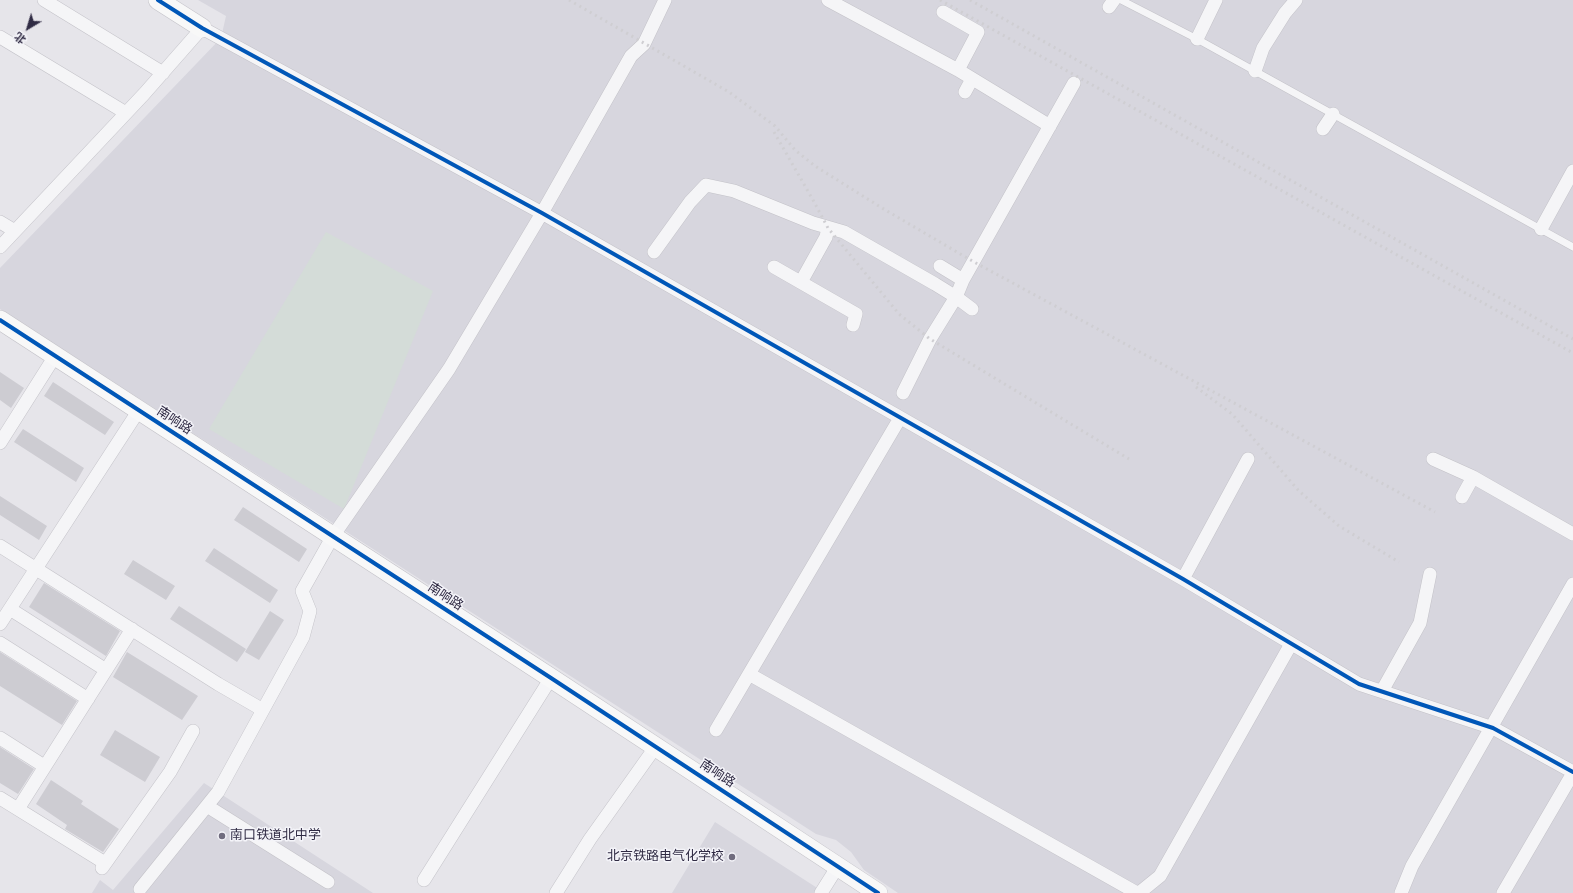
<!DOCTYPE html>
<meta charset="utf-8">
<style>
body{margin:0}
#map{position:relative;width:1573px;height:893px;overflow:hidden;background:#e6e5ea;font-family:Roboto,"Noto Sans SC",sans-serif}
canvas{display:block}
.north{position:absolute;left:8px;top:8px;width:40px;height:40px;-webkit-text-stroke:3px #f4f4f9;paint-order:stroke;rotate:218deg;font-size:11px;font-weight:700;line-height:16px;text-align:center;color:#302b44}
.north::after{content:'';display:block;margin:auto;width:14px;height:18px;background:#302b44;clip-path:polygon(50% 0,100% 100%,50% 72%,0 100%)}
</style>
<div id="map">
<canvas width="1573" height="893"></canvas>
<div class="north">北</div>
</div>
<script>
const ctx = document.querySelector('canvas').getContext('2d');
ctx.lineJoin = 'round';
function fillPath(path, color) {
  ctx.fillStyle = color;
  ctx.fill(path, 'evenodd');
}
function toPath(rows) {
  const path = new Path2D();
  for (const r of rows) {
    path.moveTo(r[0], r[1]);
    for (let i = 2; i < r.length; i += 2) path.lineTo(r[i], r[i + 1]);
  }
  return path;
}
function strokePath(path, color, width, dash) {
  ctx.strokeStyle = color;
  ctx.lineWidth = width;
  ctx.lineCap = dash ? 'butt' : 'round';
  ctx.setLineDash(dash || []);
  ctx.stroke(path);
}
function write(font, color, halo, rows, align = 'center') {
  ctx.font = font + ' Roboto,"Noto Sans SC",sans-serif';
  ctx.lineWidth = 3;
  ctx.setLineDash([]);
  ctx.textBaseline = 'middle';
  ctx.strokeStyle = halo;
  ctx.fillStyle = color;
  for (const [text, x, y, turn = 0] of rows) {
    ctx.save();
    ctx.translate(x, y);
    ctx.rotate((+turn || 0) * Math.PI / 180);
    ctx.textAlign = isNaN(turn) ? turn : align;
    if (halo) ctx.strokeText(text, 0, 0);
    ctx.fillText(text, 0, 0);
    ctx.restore();
  }
}
fillPath(toPath([
 [198,0,1573,0,1573,893,898,893,864,870,851,852,836,840,816,834,0,309,0,268,221,38,226,16],
 [204,783,373,893,92,893,100,880,113,890],
 [715,822,825,893,672,893]
]), '#d7d6de');
fillPath(toPath([
 [326,232,433,291,344,509,209,429]
]), '#d4dcd8');
fillPath(toPath([
 [0,372,24,388,11,408,0,400],
 [53,382,114,422,105,435,44,396],
 [23,429,84,468,76,482,14,442],
 [0,496,47,526,39,540,0,515],
 [243,507,307,549,299,562,234,520],
 [214,548,278,590,270,603,205,561],
 [133,560,175,586,166,600,124,574],
 [44,583,120,631,106,656,29,607],
 [179,606,246,649,237,662,170,619],
 [270,611,284,620,259,660,245,652],
 [0,652,77,701,62,725,0,686],
 [127,652,198,696,182,720,113,677],
 [115,730,160,757,145,782,100,755],
 [0,747,34,769,18,794,0,783],
 [51,780,83,801,81,804,119,829,103,852,65,829,67,825,36,804]
]), '#cdccd2');
const lane = toPath([
 [1121,0,1197,39,1573,247]
]);
const street = toPath([
 [44,0,163,73],
 [828,0,958,70,1050,126],
 [1109,7,1114,0],
 [943,12,978,32,958,70],
 [0,37,126,113],
 [1197,39,1216,0],
 [1255,71,1263,48,1285,13,1296,0],
 [965,92,972,79],
 [1323,129,1333,114],
 [0,222,15,231],
 [1541,229,1573,171],
 [0,247,144,94,202,28,542,213,1183,579,1359,684,1493,728,1573,772],
 [654,252,690,202,706,185,734,191,813,223,844,232,935,284,956,297,972,309],
 [940,266,963,280],
 [774,267,856,314,853,325],
 [801,282,826,237,828,228],
 [903,393,930,339,956,297,963,280,1074,83],
 [0,443,55,356],
 [1433,459,1473,477,1573,534],
 [1462,497,1473,477],
 [0,546,218,684,263,710],
 [1183,579,1248,459],
 [10,609,106,670],
 [0,624,139,410],
 [0,643,88,699],
 [749,674,1137,893],
 [1382,691,1420,623,1430,574],
 [716,730,900,418],
 [0,738,44,766],
 [0,798,105,863],
 [207,806,328,882],
 [18,809,132,629],
 [102,868,170,772,193,731],
 [424,880,551,678],
 [140,889,218,792,303,637,310,611,302,591,333,536,449,369,542,213,631,56,644,44,665,0],
 [556,893,590,839,654,749],
 [821,893,838,866],
 [1139,893,1160,876,1291,644],
 [1401,893,1412,866,1573,584],
 [1503,893,1573,773]
]);
const secondary = toPath([
 [158,0,202,28],
 [0,320,551,678,878,893]
]);
strokePath(lane, '#c3c2c8', 8);
strokePath(street, '#c3c2c8', 14);
strokePath(secondary, '#c3c2c8', 20);
strokePath(lane, '#f5f5f7', 7);
strokePath(street, '#f5f5f7', 13);
strokePath(secondary, '#f8f8f8', 19);
strokePath(toPath([
 [569,0,729,92,775,126,795,150,815,166,882,208,974,262,1435,512],
 [940,0,1573,353],
 [970,0,1573,339],
 [774,132,813,200,828,228,899,314,930,339,1129,459],
 [1196,387,1232,414,1299,491,1339,526,1399,562]
]), '#cfced2', 3, [2, 4]);
strokePath(toPath([
 [158,0,202,28,542,213,1183,579,1359,684,1493,728,1573,772],
 [0,320,551,678,878,893]
]), '#0057b8', 4);
for (const [x, y, r, color] of [
 [222,836,4,"#706c7e"],
 [732,857,4,"#706c7e"]
]) {
  const dot = new Path2D();
  dot.arc(x, y, r, 0, 2 * Math.PI);
  ctx.fillStyle = color;
  ctx.fill(dot);
  strokePath(dot, '#f4f4f9', 1.5);
}
write('13px', '#302b44', '#f4f4f9', [
 ["南响路",174,421,33],
 ["南响路",445,597,33],
 ["南响路",717,774,33]
]);
write('13px', '#302b44', '#f4f4f9', [
 ["南口铁道北中学",230,836],
 ["北京铁路电气化学校",724,857,"right"]
], 'left');
</script>
